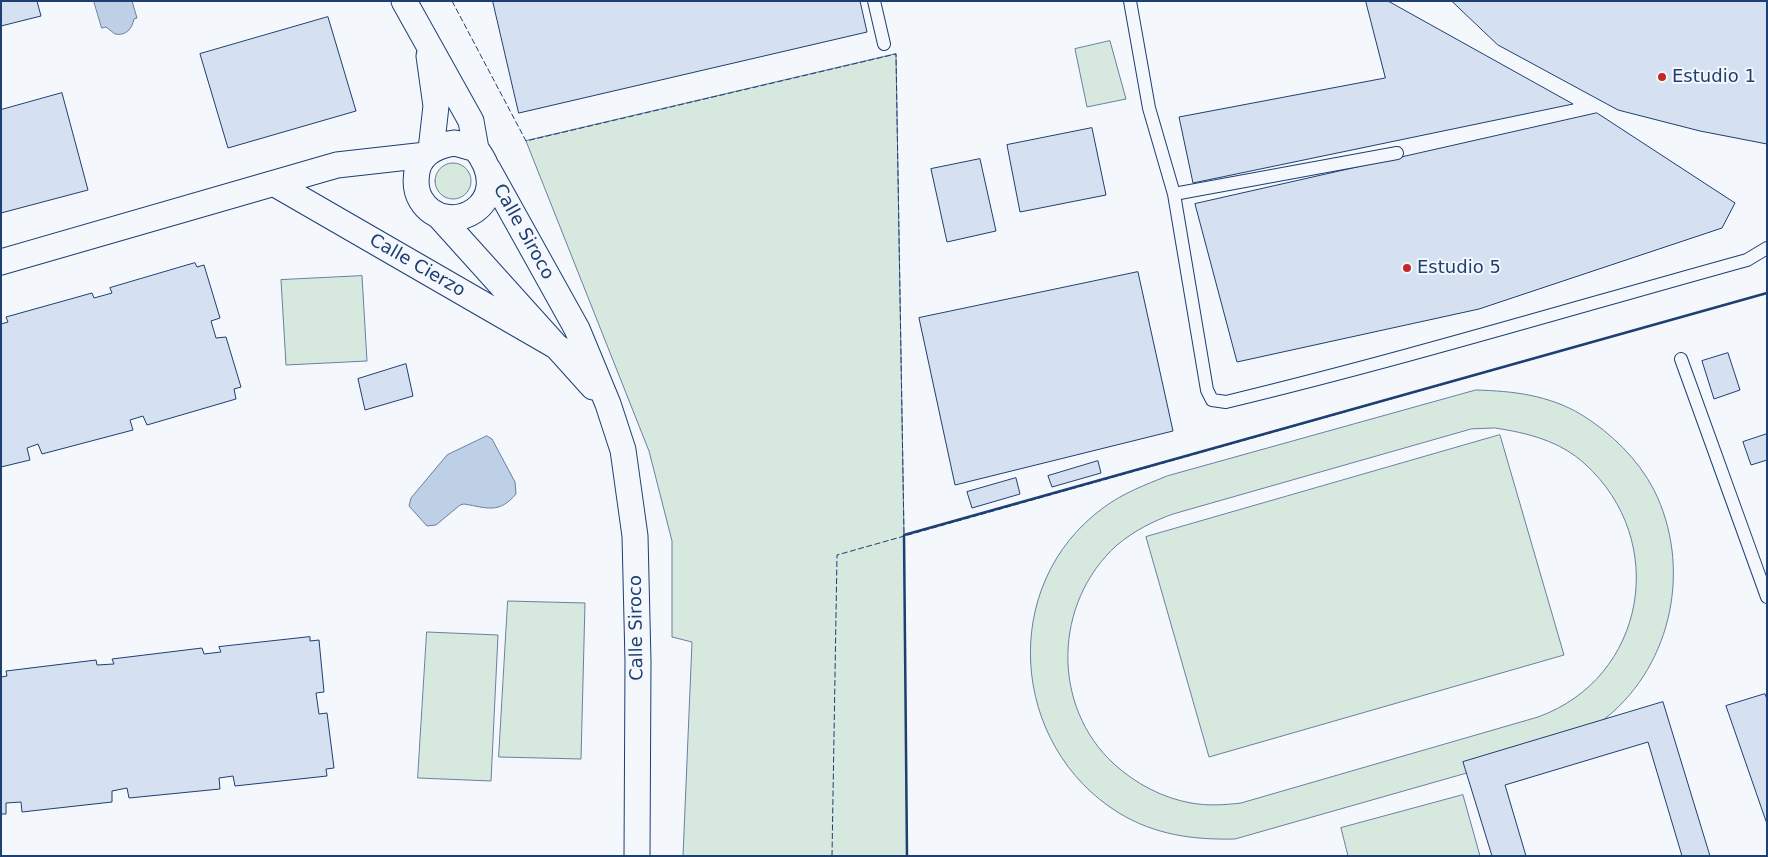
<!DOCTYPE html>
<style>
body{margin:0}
#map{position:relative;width:1768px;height:857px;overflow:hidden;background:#f4f7fb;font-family:"DejaVu Sans",sans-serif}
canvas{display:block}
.frame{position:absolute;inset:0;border:2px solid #1d3f73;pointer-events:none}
</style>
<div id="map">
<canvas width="1768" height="857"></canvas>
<div class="frame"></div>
</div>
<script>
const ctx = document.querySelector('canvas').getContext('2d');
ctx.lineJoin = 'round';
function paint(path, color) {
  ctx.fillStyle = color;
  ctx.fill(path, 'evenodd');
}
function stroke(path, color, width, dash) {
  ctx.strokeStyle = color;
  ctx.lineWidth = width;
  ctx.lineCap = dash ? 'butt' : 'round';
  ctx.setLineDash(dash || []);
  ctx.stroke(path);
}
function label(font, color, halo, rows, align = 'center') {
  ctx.font = font + ' "DejaVu Sans",sans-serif';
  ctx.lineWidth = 4;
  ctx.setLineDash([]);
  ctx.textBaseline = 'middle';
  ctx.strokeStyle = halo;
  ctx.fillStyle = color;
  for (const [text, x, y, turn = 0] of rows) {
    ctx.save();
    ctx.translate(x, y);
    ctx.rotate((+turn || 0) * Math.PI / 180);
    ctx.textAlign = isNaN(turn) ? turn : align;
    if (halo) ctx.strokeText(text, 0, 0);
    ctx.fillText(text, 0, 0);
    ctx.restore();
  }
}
const green = new Path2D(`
 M 1110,41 L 1126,99 L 1087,107 L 1075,49 Z
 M 896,54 L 904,535 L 907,856 L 683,856 L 692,642 L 672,637 L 672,541 L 649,451 L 526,141 Z
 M435 181a18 18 0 1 1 36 0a18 18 0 1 1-36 0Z
 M 362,276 L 367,361 L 286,365 L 281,280 Z
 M 1476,390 C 1513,391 1549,395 1582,415 C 1611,433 1638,459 1654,490 C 1692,566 1673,663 1607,717 C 1589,733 1566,742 1544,751 L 1235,839 C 1194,840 1155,835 1119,813 C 1010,746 998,585 1103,508 C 1123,493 1145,485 1167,476 ZM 1495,428 C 1528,433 1560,441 1585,464 C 1670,541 1646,678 1538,717 L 1241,803 C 1224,805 1208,806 1191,803 C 1163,798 1136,784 1114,764 C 1051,706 1053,603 1117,545 C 1134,531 1153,521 1173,514 L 1471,429 Z
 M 1500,435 L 1564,655 L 1209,757 L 1146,537 Z
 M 508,601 L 585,603 L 581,759 L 499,757 Z
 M 427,632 L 498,635 L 491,781 L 418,778 Z
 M 1463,795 L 1480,856 L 1348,856 L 1341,828 Z`);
paint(green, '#d7e8df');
stroke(green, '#687fa3', 1);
const water = new Path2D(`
 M 94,1 L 132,1 L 137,18 L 134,19 C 132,29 126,36 115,34 L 106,27 L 102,28 Z
 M 487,436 L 492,439 L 515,482 L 516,494 C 499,514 488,508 464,504 L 460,505 L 436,525 L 427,526 L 409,506 L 411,498 L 447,455 Z`);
paint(water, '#bed0e5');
stroke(water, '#687fa3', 1);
const building = new Path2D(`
 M 1,1 L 37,1 L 41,16 L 1,26 Z
 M 493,1 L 860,1 L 867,32 L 519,113 Z
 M 1366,1 L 1388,1 L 1573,104 L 1193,183 L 1179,117 L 1385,78 Z
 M 1452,1 L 1767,1 L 1767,144 L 1700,131 L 1618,110 L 1498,45 Z
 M 328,17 L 356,111 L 228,148 L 200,54 Z
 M 62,93 L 88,190 L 1,213 L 1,110 Z
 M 1597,113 L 1735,203 L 1722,228 L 1479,309 L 1237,362 L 1195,204 Z
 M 1092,128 L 1106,195 L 1020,212 L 1007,145 Z
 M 980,159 L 996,231 L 947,242 L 931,169 Z
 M 195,263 L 197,267 L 204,265 L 220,318 L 211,321 L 216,338 L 226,337 L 241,387 L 234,389 L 236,399 L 147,425 L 143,416 L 130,420 L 133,430 L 42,454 L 38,444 L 27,448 L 30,460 L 1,467 L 1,324 L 8,322 L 6,317 L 92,293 L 94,298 L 112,293 L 110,288 Z
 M 1138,272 L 1173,431 L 955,485 L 919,318 Z
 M 1728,353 L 1740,390 L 1714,399 L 1702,361 Z
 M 406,364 L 413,396 L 365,410 L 358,379 Z
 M 1767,434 L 1767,460 L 1751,465 L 1743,442 Z
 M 1098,461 L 1101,473 L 1052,487 L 1048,476 Z
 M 1016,478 L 1020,494 L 972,508 L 967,492 Z
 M 310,637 L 310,641 L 319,640 L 324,692 L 316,693 L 319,714 L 327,713 L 334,768 L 326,769 L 327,776 L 235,786 L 233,776 L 219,778 L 220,789 L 129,798 L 127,788 L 112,791 L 112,802 L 22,812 L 21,802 L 6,803 L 6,814 L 1,814 L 1,677 L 7,676 L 6,671 L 96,660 L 97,665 L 114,664 L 112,659 L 202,648 L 204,654 L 221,652 L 219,647 Z
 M 1765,694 L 1767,699 L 1767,824 L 1726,706 Z
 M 1663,702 L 1710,856 L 1682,856 L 1648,742 L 1505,785 L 1526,856 L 1492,856 L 1463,762 Z`);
paint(building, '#d5e0f0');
stroke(building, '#1d3f73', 1);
const service = new Path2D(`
 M 874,1 L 884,44
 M 1130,1 L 1149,108 L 1174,194 L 1397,153
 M 1174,194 L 1207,390 L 1212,400 L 1226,402 C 1401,360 1573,308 1747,260 L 1767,248
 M 1681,359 L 1767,597`);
const minor = new Path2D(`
 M 404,1 L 471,121 L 476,149
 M 429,56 L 436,106 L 431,150
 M 455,143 L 476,149 C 519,205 446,241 421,200 C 415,190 415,179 418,167 C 424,151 439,145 455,143 Z
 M 488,169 L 577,329 L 608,404 L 623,450 L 635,536 L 638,662 L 637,856
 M 275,184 L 559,348
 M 438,215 L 593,387
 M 1,262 L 337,165 L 426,155`);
stroke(service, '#1d3f73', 14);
stroke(minor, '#1d3f73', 27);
stroke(service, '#f4f7fb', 12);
stroke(minor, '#f4f7fb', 25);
stroke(new Path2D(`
 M 452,1 L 526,141 L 896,54 L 904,535
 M 832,856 L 837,555 L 1767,293`), '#1d3f73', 1, [6, 2.5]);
stroke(new Path2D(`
 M 907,856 L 904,535 L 1767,293`), '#1d3f73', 2.5);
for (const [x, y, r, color] of [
 [1662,77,5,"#c62828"],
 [1407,268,5,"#c62828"]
]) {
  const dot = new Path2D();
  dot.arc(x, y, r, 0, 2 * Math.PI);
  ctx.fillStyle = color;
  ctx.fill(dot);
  stroke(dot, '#f4f7fb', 2);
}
label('18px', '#1d3f73', '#f4f7fb', [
 ["Estudio 1",1672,77],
 ["Estudio 5",1417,268]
], 'left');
label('18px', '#1d3f73', '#f4f7fb', [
 ["Calle Siroco",523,232,61],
 ["Calle Cierzo",417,266,30],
 ["Calle Siroco",637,628,-91]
]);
</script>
